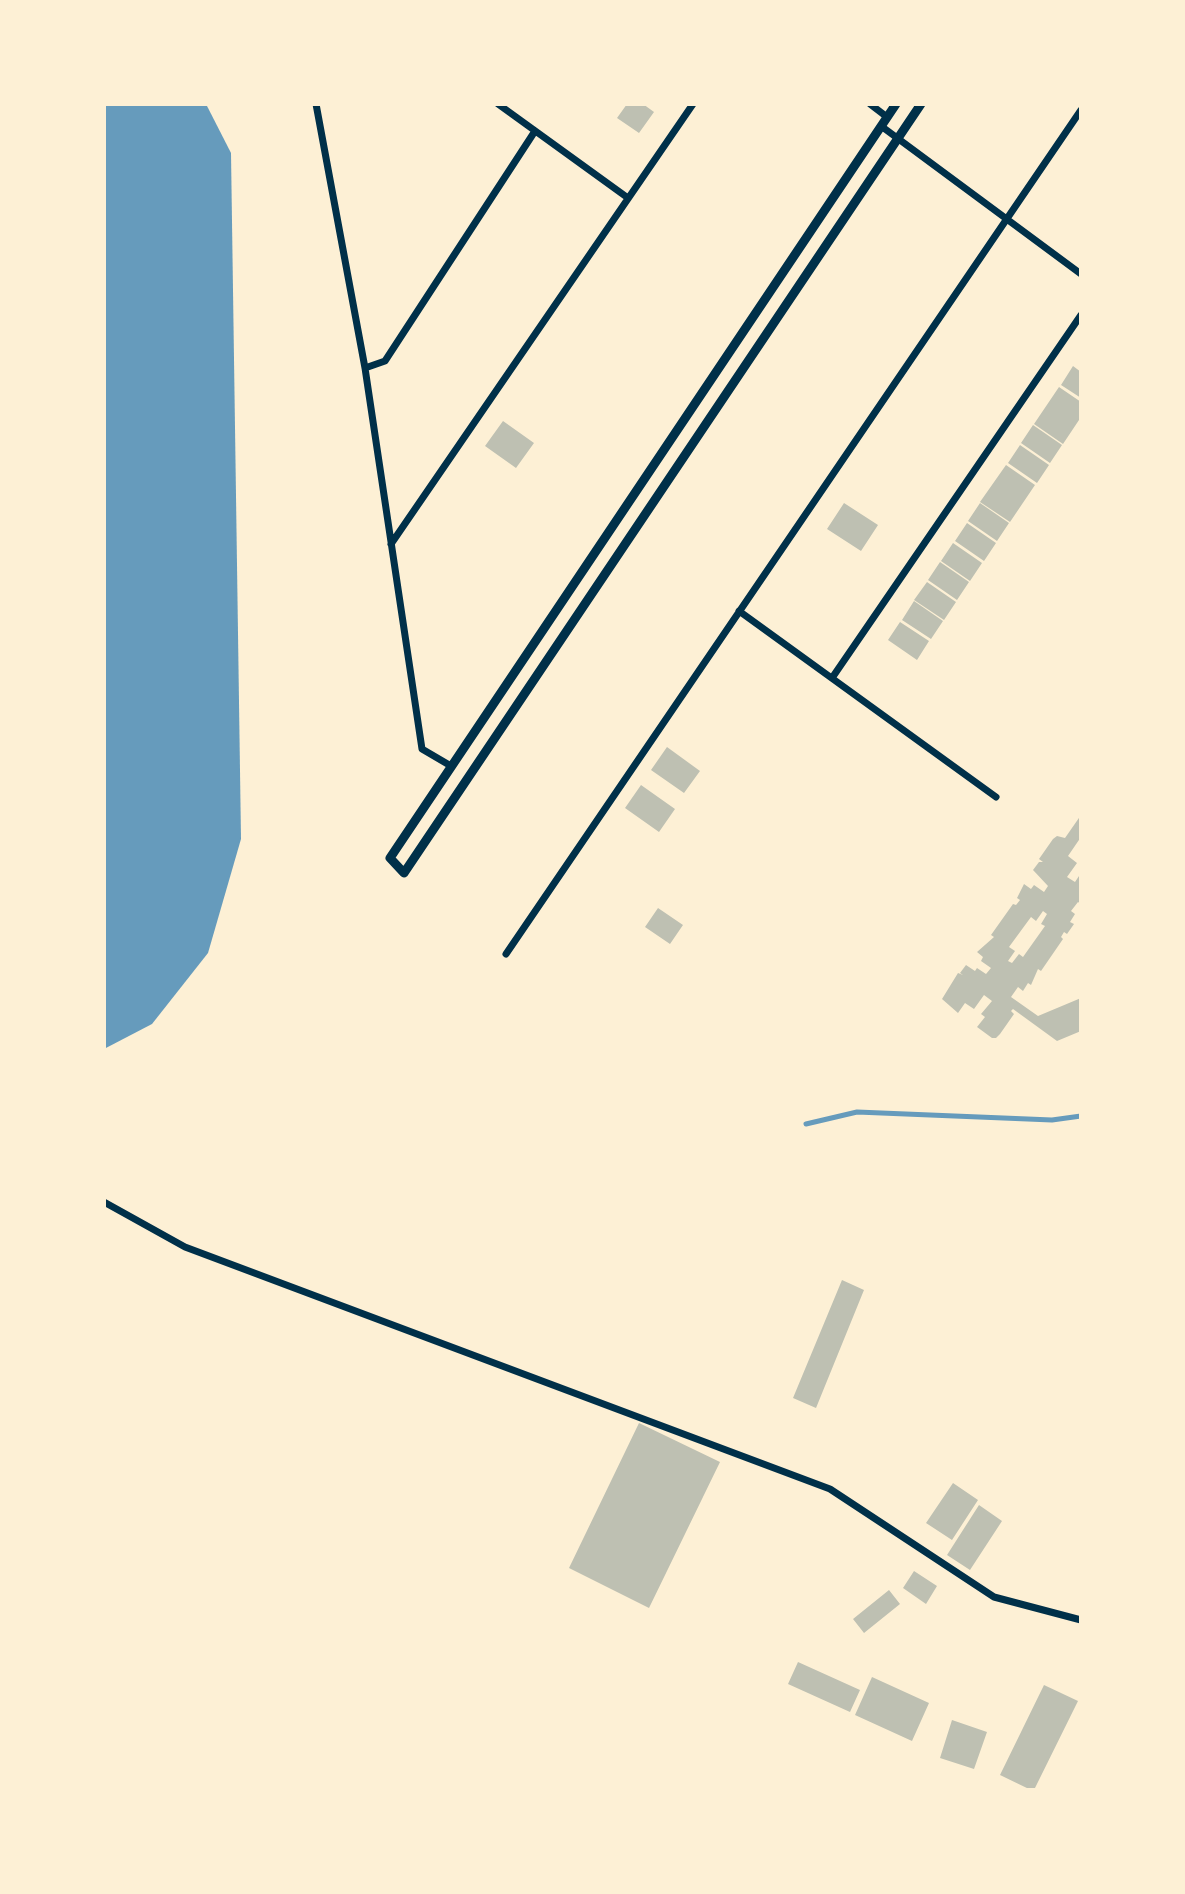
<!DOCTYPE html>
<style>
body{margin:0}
#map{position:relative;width:1185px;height:1894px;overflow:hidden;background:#fdf0d5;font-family:"Noto Sans",sans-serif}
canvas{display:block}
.frame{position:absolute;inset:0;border:106px solid #fdf0d5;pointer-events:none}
</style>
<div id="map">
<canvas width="1185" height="1894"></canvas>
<div class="frame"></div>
</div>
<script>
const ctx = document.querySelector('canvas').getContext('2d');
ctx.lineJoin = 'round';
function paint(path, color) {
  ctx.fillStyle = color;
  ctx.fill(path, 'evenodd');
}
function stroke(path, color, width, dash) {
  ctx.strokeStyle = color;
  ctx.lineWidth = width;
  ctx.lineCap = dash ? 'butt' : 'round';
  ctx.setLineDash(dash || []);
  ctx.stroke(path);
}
paint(new Path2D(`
 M 104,104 L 206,104 L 231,153 L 241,839 L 208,953 L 152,1024 L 104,1049 Z`), '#669bbc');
stroke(new Path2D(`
 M 806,1124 L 857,1112 L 1052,1120 L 1081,1116`), '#669bbc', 5);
paint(new Path2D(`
 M 627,104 L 643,104 L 654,112 L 639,133 L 617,118 Z
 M 1073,366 L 1081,372 L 1081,398 L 1061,385 Z
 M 1059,387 L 1081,402 L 1081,417 L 1063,444 L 1034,424 Z
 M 503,421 L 534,443 L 516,468 L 485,446 Z
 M 1033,425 L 1062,445 L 1050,463 L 1021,443 Z
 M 1020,445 L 1049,465 L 1037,483 L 1008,463 Z
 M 1006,465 L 1035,485 L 1010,522 L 980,502 Z
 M 844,503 L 878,525 L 861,551 L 827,529 Z
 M 980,503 L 1009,523 L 997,541 L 968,521 Z
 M 967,523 L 996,543 L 984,561 L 955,541 Z
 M 953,543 L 982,563 L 970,581 L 941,561 Z
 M 940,562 L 969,582 L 957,600 L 928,580 Z
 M 927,582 L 956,602 L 944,620 L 914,600 Z
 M 914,601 L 943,621 L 931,639 L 902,620 Z
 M 900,622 L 929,641 L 917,660 L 888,640 Z
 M 667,747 L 700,771 L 684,793 L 651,770 Z
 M 641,785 L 675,809 L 659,832 L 625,808 Z
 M 1081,815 L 1081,837 L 1068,856 L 1077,863 L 1067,877 L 1075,882 L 1081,873 L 1081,904 L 1078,902 L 1071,911 L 1075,914 L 1070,922 L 1074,924 L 1067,934 L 1064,932 L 1061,937 L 1063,939 L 1041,971 L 1038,969 L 1031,985 L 1028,983 L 1023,991 L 1018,987 L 1011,997 L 1038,1016 L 1081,998 L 1081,1031 L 1057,1041 L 1013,1009 L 1011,1011 L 1014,1014 L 1000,1034 L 996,1038 L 992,1038 L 977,1027 L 985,1017 L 981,1014 L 992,1001 L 984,995 L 974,1009 L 965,1003 L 958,1013 L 942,999 L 958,973 L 963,975 L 960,973 L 966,965 L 975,971 L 977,968 L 986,974 L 991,968 L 981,961 L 983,957 L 977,952 L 994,937 L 991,935 L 1013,904 L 1016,905 L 1020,900 L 1017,898 L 1024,884 L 1031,889 L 1034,885 L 1044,892 L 1048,886 L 1033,870 L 1039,862 L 1043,862 L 1039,859 L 1053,839 L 1057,836 L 1065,838 ZM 1043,911 L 1047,914 L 1041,924 L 1045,926 L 1023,957 L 1019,954 L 1012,963 L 1008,961 L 1015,951 L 1009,947 L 1031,917 L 1036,921 Z
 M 658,908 L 683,925 L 670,944 L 645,927 Z
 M 842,1280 L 864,1290 L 816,1408 L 793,1398 Z
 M 639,1423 L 720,1462 L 649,1608 L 569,1568 Z
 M 953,1483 L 978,1500 L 952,1540 L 926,1523 Z
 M 979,1505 L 1002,1521 L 970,1570 L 947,1555 Z
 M 914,1571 L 937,1586 L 926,1604 L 903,1588 Z
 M 889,1590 L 900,1604 L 864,1633 L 853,1619 Z
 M 798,1662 L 860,1690 L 850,1712 L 788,1684 Z
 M 872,1677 L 929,1703 L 912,1741 L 855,1715 Z
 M 1044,1685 L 1078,1701 L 1034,1790 L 1031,1790 L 1000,1775 Z
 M 952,1720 L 987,1732 L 974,1769 L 940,1758 Z`), '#bec0b2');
stroke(new Path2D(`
 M 316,104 L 365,368 L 422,749 L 451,766
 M 498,104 L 628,198
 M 870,104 L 887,117
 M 881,126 L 1081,274
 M 365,368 L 385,361 L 535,131
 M 391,544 L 693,104
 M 739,611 L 996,797
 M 832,678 L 1081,315
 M 506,954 L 1081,110
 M 104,1202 L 185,1247 L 830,1489 L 994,1597 L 1081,1620`), '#003049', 7);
stroke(new Path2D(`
 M 896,104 L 390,858 L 404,873 L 921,104`), '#003049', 9);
</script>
